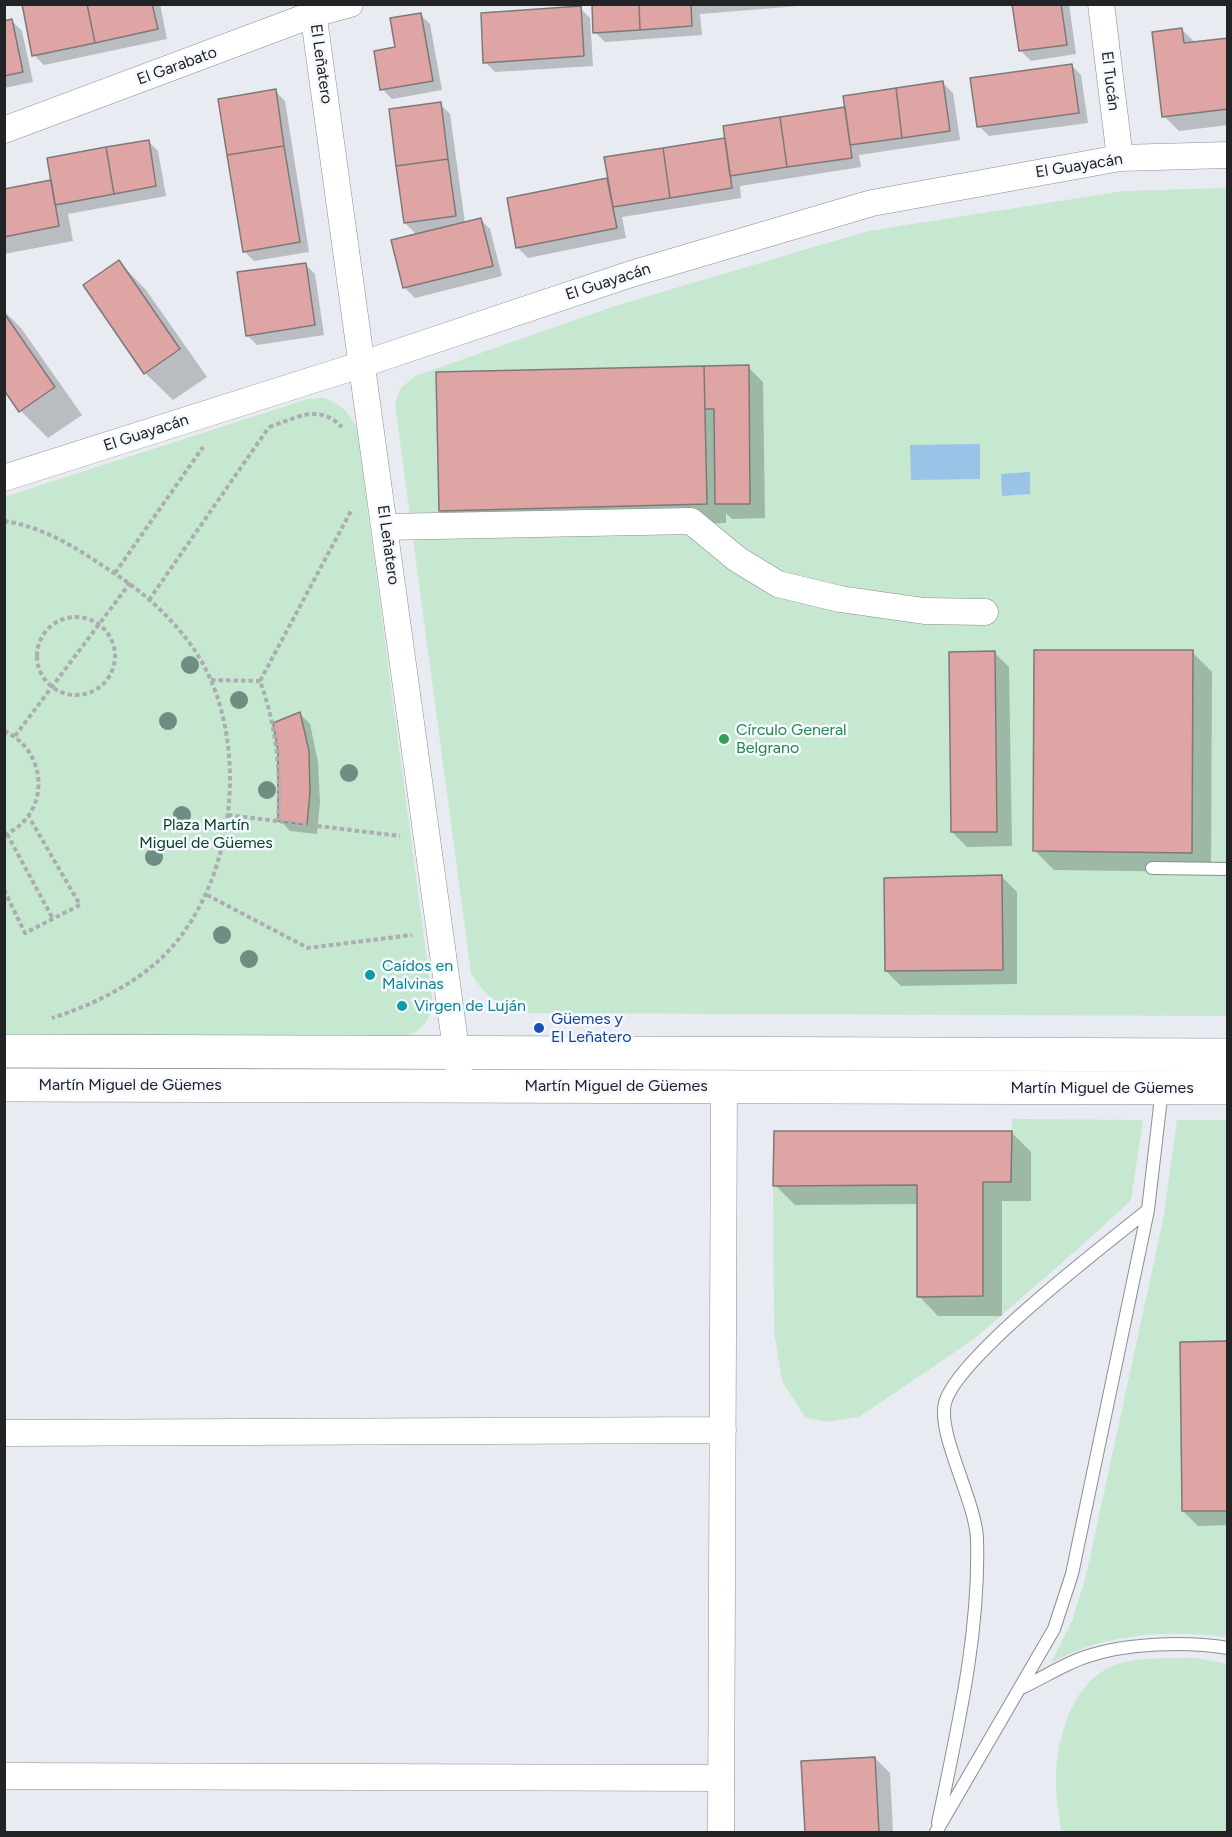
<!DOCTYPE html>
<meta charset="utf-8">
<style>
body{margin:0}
#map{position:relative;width:1232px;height:1837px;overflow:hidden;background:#e8ebf2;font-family:Figtree,sans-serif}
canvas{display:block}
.frame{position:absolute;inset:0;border:6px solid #222325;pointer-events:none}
</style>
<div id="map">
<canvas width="1232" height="1837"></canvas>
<div class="frame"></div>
</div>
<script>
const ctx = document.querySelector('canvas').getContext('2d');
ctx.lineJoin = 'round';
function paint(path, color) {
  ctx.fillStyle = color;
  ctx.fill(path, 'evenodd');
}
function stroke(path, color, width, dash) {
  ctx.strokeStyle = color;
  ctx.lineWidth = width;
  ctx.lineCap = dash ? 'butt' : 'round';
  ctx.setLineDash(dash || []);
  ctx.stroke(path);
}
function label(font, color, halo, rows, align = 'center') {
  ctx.font = font + ' Figtree,sans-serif';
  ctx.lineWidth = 5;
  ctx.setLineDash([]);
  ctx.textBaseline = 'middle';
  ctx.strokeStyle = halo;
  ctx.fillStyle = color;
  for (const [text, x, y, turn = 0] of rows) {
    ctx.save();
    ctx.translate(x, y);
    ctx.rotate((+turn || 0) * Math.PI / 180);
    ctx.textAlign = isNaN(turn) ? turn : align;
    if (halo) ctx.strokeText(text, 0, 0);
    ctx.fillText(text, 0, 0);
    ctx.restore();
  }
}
paint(new Path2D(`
 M 1227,188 L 1227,1016 L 529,1013 C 501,1008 485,997 471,973 L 395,404 L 400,389 L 415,376 L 615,306 L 868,231 L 1124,191 Z
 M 324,398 C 342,405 349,412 357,429 L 432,998 C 431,1020 425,1028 406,1037 L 5,1038 L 4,497 L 308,399 Z
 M 1012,1119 L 1143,1120 L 1131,1200 L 1089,1239 L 974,1339 L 859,1417 L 826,1422 L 805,1417 L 782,1381 L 774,1330 L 773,1186 L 917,1185 L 917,1297 L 983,1296 L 983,1182 L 1011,1182 Z
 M 1177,1120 L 1227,1120 L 1227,1637 C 1168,1630 1104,1633 1051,1663 L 1072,1621 L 1086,1576 L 1164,1215 Z
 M 1195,1658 L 1227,1664 L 1227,1832 L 1061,1832 C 1059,1814 1055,1795 1056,1777 C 1057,1739 1071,1687 1108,1668 C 1134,1655 1167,1659 1195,1658 Z`), '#c6e7d0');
paint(new Path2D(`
 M 980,444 L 980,479 L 911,480 L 910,445 Z
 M 1030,472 L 1030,494 L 1002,496 L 1001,474 Z`), '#9bc2e7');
paint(new Path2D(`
 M 23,4 L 160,4 L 167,39 L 44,65 L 34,55 Z
 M 593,4 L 823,4 L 700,14 L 702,35 L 605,42 L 595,32 Z
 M 1014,4 L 1069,4 L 1076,54 L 1031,61 L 1021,51 Z
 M 580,8 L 590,18 L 593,66 L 495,72 L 485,62 Z
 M 420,14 L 430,24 L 442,90 L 392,99 L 382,89 L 397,48 Z
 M 12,21 L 22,31 L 33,82 L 4,88 L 4,22 Z
 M 1182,30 L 1196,43 L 1228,40 L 1228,125 L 1179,131 L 1164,116 Z
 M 1071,65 L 1081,75 L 1088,123 L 989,136 L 979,126 Z
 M 943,83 L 953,93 L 960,140 L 859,155 L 861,167 L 740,186 L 741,198 L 622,217 L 626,238 L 528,258 L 518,248 L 508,199 L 609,179 L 727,140 Z
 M 275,91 L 285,101 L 309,252 L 254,261 L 244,251 Z
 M 440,104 L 450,114 L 465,223 L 480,219 L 490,229 L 502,276 L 415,298 L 405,288 L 417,235 L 405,223 Z
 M 148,141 L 158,151 L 166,196 L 68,214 L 73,241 L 4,254 L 4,191 L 52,181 Z
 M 119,262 L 146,290 L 207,377 L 173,400 L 145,373 Z
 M 305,264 L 315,274 L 324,335 L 257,345 L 247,335 Z
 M 4,311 L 21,328 L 82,415 L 48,438 L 21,411 L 4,387 Z
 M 748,367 L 763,382 L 765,518 L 732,519 L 726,513 L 726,523 L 460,530 L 441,510 L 438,373 Z
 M 994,652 L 1009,667 L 1012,846 L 967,847 L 952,832 Z
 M 1192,652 L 1212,672 L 1211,872 L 1054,870 L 1034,850 Z
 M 300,714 L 310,724 L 318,762 L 320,802 L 317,834 L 290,831 L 280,820 Z
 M 1002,877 L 1017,892 L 1017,984 L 901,986 L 886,971 Z
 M 1011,1132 L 1031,1152 L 1031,1201 L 1002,1201 L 1002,1316 L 938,1316 L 919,1296 L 919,1204 L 795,1205 L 775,1185 Z
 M 1228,1343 L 1228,1525 L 1198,1526 L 1183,1511 Z
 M 875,1758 L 890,1773 L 893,1832 L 807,1832 L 803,1762 Z`), '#0003');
const building = new Path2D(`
 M 22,4 L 87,4 L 95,43 L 32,56 Z
 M 87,4 L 152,4 L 158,29 L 95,43 Z
 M 592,4 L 639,4 L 640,30 L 593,33 Z
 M 639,4 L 691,4 L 692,26 L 640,30 Z
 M 1012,4 L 1061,4 L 1067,45 L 1019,51 Z
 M 581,6 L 584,56 L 483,63 L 481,13 Z
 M 421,13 L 433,81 L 380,90 L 374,51 L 395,47 L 390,18 Z
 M 12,19 L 23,72 L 4,76 L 4,21 Z
 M 1182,28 L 1184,43 L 1228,38 L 1228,109 L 1162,117 L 1152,32 Z
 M 1072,64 L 1079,113 L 977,127 L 970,78 Z
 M 943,81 L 950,131 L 902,138 L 896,88 Z
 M 896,88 L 902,138 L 850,145 L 843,96 Z
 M 276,89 L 284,146 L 227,155 L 218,99 Z
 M 441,102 L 448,159 L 396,166 L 389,109 Z
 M 845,107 L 852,158 L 787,167 L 780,117 Z
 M 780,117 L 787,167 L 730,176 L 723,126 Z
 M 725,138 L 732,188 L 670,198 L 663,148 Z
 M 149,140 L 156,186 L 114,194 L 106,147 Z
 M 284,146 L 300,242 L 243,252 L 227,155 Z
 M 106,147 L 114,194 L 55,205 L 47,158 Z
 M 663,148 L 670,198 L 613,207 L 604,157 Z
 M 448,159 L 456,216 L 404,223 L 396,166 Z
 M 607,178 L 617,228 L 516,248 L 507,198 Z
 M 51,180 L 59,226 L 4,237 L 4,189 Z
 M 481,218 L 493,266 L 403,288 L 391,240 Z
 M 119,260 L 180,349 L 144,374 L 83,285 Z
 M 306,263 L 315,325 L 246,336 L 237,272 Z
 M 4,313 L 55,387 L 19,412 L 4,390 Z
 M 749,365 L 750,504 L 715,504 L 714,409 L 705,409 L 704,366 Z
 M 704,366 L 707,504 L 439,511 L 436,372 Z
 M 1034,650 L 1193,650 L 1192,853 L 1033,851 Z
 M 995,651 L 997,832 L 951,832 L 949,652 Z
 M 300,712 L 309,751 L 310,792 L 307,825 L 278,821 L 278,751 L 273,723 Z
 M 1002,875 L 1003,970 L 885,971 L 884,878 Z
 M 774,1131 L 1012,1131 L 1011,1182 L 983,1182 L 983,1296 L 917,1297 L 917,1185 L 773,1186 Z
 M 1228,1341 L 1228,1511 L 1182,1511 L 1180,1342 Z
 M 875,1757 L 879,1832 L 805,1832 L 801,1761 Z`);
paint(building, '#dea5a4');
stroke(building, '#7f7878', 1.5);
const lane = new Path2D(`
 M 1152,868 L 1228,869
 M 1023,1687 C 1043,1678 1064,1664 1085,1657 C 1126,1643 1186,1641 1228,1648
 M 938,1823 C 957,1730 980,1634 977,1539 C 976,1502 937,1434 945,1403 C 956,1358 1107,1243 1148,1210
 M 936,1832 L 1054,1629 L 1072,1574 L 1148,1210 L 1162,1089`);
const street = new Path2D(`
 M 312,4 L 459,1071
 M 1101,4 L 1120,158
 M 4,130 L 314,14 L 350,4
 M 4,478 L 363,364 L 631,274 L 872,203 L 1120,158 L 1228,155
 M 385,527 L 691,521 L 737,559 L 778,584 L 840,599 L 924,611 L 985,612
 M 4,1433 L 723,1430
 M 4,1776 L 721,1778
 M 721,1832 L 724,1086`);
const secondary = new Path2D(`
 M 4,1051 L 1228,1055
 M 4,1085 L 1228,1088`);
stroke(lane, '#8a8d92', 14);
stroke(street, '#8a8d92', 27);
stroke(secondary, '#8a8d92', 34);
stroke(new Path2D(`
 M 269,427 C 297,418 318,403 342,427
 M 4,521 C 40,526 74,546 103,566 C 137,587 167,612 191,645 C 255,733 238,891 156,963 C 127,988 90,1006 52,1018
 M 115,573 L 203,447
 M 149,600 L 269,427
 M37 656a39 39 0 1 1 78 0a39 39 0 1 1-78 0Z
 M 211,680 L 260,681
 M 4,731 C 49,751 51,815 4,835
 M 15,736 L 130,583
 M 228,815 L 400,836
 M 278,821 C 281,772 277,728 260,681 L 352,509
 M 7,834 L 53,919
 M 4,890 L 25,933 L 80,905 L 29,817
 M 207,895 L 308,948 L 412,935`), '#aaadb2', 4, [4.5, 3]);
stroke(lane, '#fff', 12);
stroke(street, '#fff', 26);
stroke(secondary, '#fff', 33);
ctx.fillStyle = '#6d8e81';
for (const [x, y] of [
 [190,665],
 [239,700],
 [168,721],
 [349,773],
 [267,790],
 [182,815],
 [154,857],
 [222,935],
 [249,959]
]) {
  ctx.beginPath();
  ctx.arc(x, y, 9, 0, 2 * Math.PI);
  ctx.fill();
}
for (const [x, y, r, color] of [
 [724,739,6,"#2e9e5b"],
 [370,975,6,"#0f9aa8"],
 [402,1006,6,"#0f9aa8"],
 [539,1028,6,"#1a4fb4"]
]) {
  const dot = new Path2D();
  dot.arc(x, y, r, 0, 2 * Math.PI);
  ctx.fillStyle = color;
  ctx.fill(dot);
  stroke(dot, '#f5f9ff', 2);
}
label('16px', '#222325', '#f5f9ff', [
 ["El Leñatero",321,64,82],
 ["El Garabato",177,66,-20],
 ["El Tucán",1110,81,83],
 ["El Guayacán",1079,166,-9],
 ["El Guayacán",608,282,-18],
 ["El Guayacán",146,433,-18],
 ["El Leñatero",388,545,82],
 ["Martín Miguel de Güemes",130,1085],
 ["Martín Miguel de Güemes",616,1086],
 ["Martín Miguel de Güemes",1102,1088]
]);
label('16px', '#27864d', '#f5f9ff', [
 ["Círculo General",736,730],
 ["Belgrano",736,748]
], 'left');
label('16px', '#094224', '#f5f9ff', [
 ["Plaza Martín",206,825],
 ["Miguel de Güemes",206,843]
]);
label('16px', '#0d838f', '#f5f9ff', [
 ["Caídos en",382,966],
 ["Malvinas",382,984],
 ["Virgen de Luján",414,1006]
], 'left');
label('16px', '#164399', '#f5f9ff', [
 ["Güemes y",551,1019],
 ["El Leñatero",551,1037]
], 'left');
</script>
